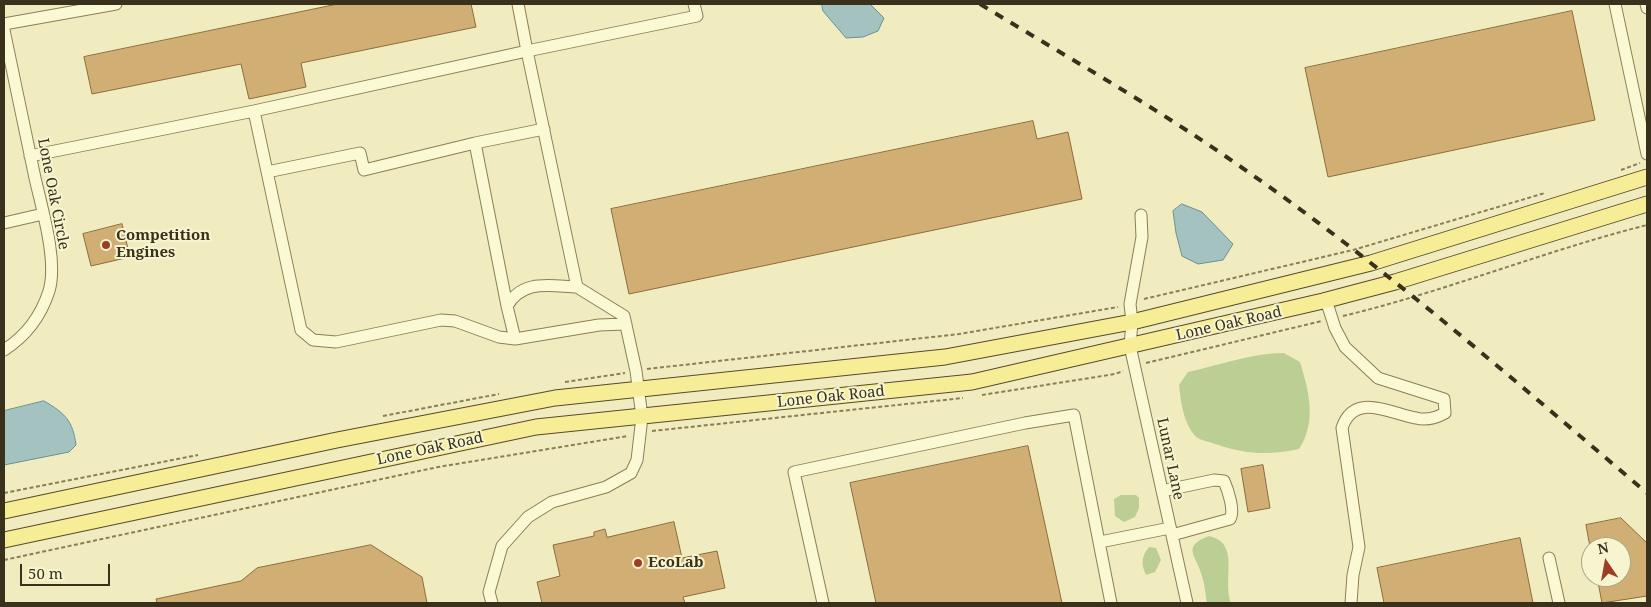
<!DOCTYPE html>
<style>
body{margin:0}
#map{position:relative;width:1651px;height:607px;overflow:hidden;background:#f0ecc0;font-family:"Noto Serif",serif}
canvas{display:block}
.frame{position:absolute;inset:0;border:5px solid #39311c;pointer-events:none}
.north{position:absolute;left:1581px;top:537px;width:50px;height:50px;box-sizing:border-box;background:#f7f5d0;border:1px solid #aba788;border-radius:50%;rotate:348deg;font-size:14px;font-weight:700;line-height:20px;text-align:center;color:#39311c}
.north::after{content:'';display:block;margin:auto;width:18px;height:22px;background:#9d3d23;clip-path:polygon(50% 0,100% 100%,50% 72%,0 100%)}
.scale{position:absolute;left:20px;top:564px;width:90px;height:22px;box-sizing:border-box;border:2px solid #39311c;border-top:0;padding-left:6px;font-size:15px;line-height:18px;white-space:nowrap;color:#39311c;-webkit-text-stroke:4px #f7f5d0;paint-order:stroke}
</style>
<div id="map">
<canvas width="1651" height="607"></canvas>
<div class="frame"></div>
<div class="north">N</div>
<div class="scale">50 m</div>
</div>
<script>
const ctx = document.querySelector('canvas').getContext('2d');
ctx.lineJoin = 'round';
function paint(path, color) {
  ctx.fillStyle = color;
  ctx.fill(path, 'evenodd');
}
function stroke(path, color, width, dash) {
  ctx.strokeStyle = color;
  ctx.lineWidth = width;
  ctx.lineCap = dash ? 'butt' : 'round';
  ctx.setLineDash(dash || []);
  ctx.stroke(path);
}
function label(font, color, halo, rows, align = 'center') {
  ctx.font = font + ' "Noto Serif",serif';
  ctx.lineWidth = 4;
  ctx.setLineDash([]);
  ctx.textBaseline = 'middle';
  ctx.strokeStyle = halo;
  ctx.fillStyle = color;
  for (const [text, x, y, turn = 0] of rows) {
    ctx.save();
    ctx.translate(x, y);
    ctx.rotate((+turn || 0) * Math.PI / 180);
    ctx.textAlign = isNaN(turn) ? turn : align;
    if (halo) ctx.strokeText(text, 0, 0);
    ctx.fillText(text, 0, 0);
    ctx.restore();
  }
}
paint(new Path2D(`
 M 1284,353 L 1300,362 C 1309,391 1317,422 1299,449 C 1267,456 1244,454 1212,443 C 1207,441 1199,440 1195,436 C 1183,422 1181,402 1179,385 L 1188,372 C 1220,365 1251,353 1284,353 Z
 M 1121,495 L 1136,495 L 1139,498 L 1139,508 L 1135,517 L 1124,522 L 1115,516 L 1114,499 Z
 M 1209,536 C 1241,543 1222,579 1231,603 L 1207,603 C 1205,594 1205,585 1202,576 C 1197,556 1180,547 1209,536 Z
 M 1149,547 L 1156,548 L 1161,560 L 1155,572 L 1146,575 C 1141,564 1141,557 1149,547 Z`), '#bbcf94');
const water = new Path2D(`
 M 822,4 L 870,4 L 884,18 L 878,31 L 863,37 L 846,38 L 823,11 Z
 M 1182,204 L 1202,212 L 1233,244 L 1223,260 L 1198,264 L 1182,256 L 1176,233 L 1173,211 Z
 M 44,401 C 65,413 73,421 76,445 L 69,452 L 4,465 L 4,411 Z`);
paint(water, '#a3c2c0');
stroke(water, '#6a9190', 1);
const building = new Path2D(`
 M 338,4 L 471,4 L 476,27 L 301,63 L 306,87 L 249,99 L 241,64 L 92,94 L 84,57 Z
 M 1572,11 L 1595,120 L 1328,177 L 1305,68 Z
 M 1033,121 L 1037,139 L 1068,132 L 1082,199 L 629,294 L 611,209 Z
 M 122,224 L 130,257 L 91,266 L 83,234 Z
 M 1028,446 L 1062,603 L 876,603 L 850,483 Z
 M 1263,465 L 1270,508 L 1248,512 L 1241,469 Z
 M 1621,518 L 1647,543 L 1647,596 L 1602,603 L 1597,577 L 1621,577 L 1621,547 L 1590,547 L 1586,525 Z
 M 674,522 L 682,558 L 717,551 L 725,588 L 683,597 L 685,603 L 542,603 L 537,582 L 560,576 L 553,545 L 594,536 L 594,532 L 605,529 L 607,537 Z
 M 1520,538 L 1533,603 L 1384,603 L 1377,568 Z
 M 371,545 L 422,577 L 427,603 L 157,603 L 156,599 L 241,581 L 257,568 Z`);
paint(building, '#d1af74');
stroke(building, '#8b6c3b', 1);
const minor = new Path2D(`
 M 518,4 L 527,51 L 697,16 L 694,4
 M 1615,4 L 1647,154
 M 1646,4 L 1647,8
 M 4,24 L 116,4
 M 4,30 C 14,79 25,129 35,178 C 42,209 58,261 49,291 C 41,316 26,336 4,350
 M 254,111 L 301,330 L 313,340 L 336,342 L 441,320 L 455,321 L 499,337 L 515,339 L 599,325 L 626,324
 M 30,156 L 254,111 L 527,51 L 577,287 L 624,316 L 636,371 L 642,417 L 637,460 L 631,473 L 606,487 L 552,502 L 528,517 L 502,546 L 489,592 L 492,603
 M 267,172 L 360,153 L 364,170 L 475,143
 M 1141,215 L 1142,237 L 1130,304 L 1132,322 L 1130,346 L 1187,603
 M 4,223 L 43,214
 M 1326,300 L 1335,328 L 1345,347 L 1378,378 L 1444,399 L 1445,413 C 1436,418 1427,421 1416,418 C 1391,414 1354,391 1342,428 L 1359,547 L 1353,575 L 1351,603
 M 507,306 L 475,143 L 544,129
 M 515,339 L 507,306 C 523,279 549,286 577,287
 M 1162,491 L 1214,480 L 1224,481 C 1228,490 1235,511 1230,519 L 1172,535
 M 1100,542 L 1170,528
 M 1549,558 L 1559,603
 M 823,603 L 794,472 L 1025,423 L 1074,415 L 1111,603`);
const major = new Path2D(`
 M 4,511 L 337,440 L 555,398 L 945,357 L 1132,322 L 1371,263 L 1647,177
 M 4,540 L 536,427 L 972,382 L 1323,301 L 1395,282 L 1647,204`);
stroke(minor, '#8b7e57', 13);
stroke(major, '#584a2c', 17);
stroke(new Path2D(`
 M 1621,170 L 1640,163
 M 1144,299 L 1353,250 L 1545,193
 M 1343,316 C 1447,291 1544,251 1647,225
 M 1146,363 L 1322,321
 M 647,369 L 959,334 L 1118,307
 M 565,382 L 625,373
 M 982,395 L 1115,374 L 1123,371
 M 383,416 L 499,394
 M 652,431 L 963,398
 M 4,493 L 198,455
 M 4,560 L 438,467 L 628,436`), '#8b7e57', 2, [4, 2.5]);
stroke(minor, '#fbf8d4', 11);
stroke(major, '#f6ed96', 15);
stroke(new Path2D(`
 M 980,4 C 1067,57 1157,108 1241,167 C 1384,266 1515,381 1647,493`), '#39311c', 4, [9, 9]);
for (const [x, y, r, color] of [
 [106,245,5,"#9d3d23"],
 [638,563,5,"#9d3d23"]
]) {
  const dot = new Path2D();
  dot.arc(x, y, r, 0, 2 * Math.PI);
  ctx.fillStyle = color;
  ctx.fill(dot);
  stroke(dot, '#f7f5d0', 2);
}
label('15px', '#39311c', '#f7f5d0', [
 ["Lone Oak Circle",53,194,79],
 ["Lone Oak Road",1229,324,-13],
 ["Lone Oak Road",831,397,-6],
 ["Lone Oak Road",430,449,-12],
 ["Lunar Lane",1170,459,78]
]);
label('bold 15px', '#39311c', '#f7f5d0', [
 ["Competition",116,236],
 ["Engines",116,253],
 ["EcoLab",648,563]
], 'left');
</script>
